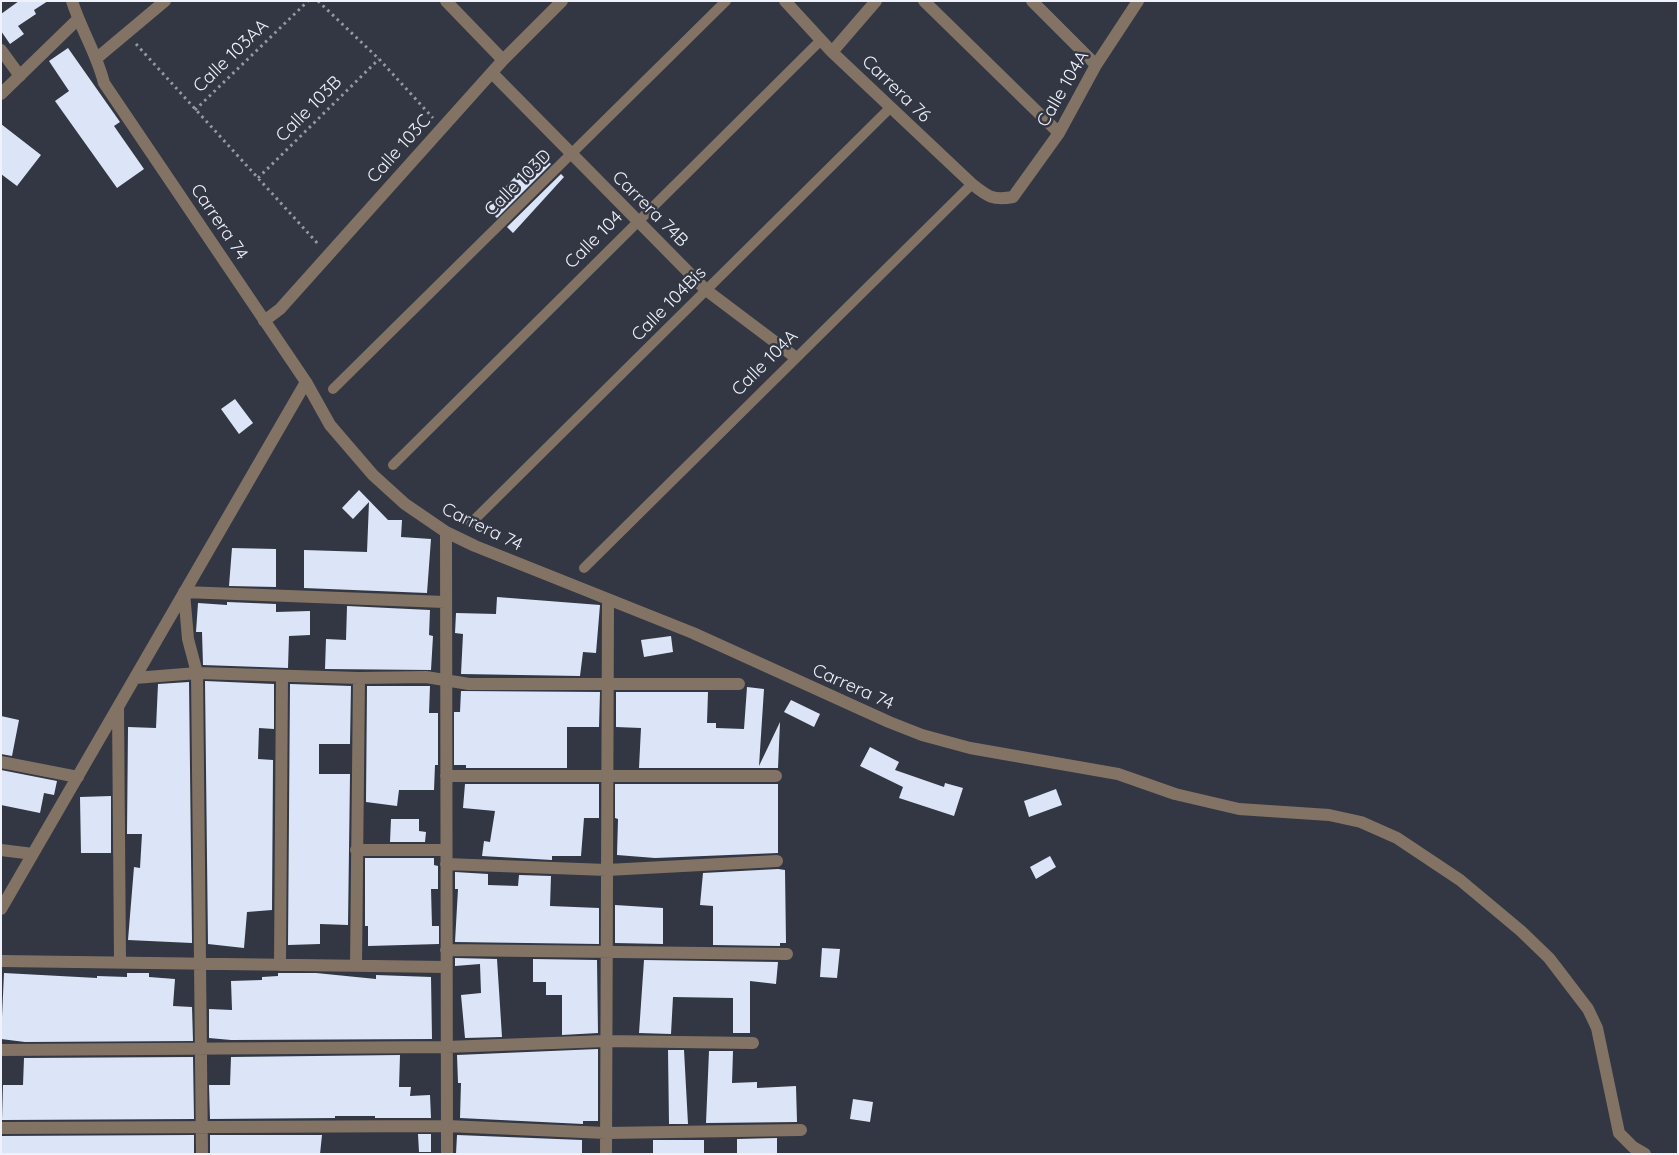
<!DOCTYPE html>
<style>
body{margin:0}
#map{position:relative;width:1679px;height:1155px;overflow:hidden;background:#323743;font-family:Quicksand,sans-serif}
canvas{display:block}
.frame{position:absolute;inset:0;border:2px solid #eff2fa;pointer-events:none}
</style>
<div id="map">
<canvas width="1679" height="1155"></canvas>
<div class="frame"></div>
</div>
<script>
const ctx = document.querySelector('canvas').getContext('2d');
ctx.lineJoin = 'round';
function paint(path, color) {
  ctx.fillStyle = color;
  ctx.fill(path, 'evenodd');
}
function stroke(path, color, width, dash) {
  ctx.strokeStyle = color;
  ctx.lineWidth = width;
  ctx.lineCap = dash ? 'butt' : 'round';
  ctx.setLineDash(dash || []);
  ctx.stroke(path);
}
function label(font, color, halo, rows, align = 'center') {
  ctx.font = font + ' Quicksand,sans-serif';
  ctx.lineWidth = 5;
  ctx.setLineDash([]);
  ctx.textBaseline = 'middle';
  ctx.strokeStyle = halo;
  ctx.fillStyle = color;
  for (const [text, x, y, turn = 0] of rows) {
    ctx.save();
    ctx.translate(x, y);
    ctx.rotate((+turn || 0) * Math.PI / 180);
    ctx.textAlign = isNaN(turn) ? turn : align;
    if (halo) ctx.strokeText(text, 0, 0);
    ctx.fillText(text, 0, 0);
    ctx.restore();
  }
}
paint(new Path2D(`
 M 19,1 L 48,1 L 34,10 L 36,14 L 18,26 L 24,34 L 10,44 L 1,31 L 1,14 Z
 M 68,48 L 120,122 L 114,126 L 144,169 L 117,188 L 55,101 L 69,91 L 49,61 Z
 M 1,124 L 41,155 L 17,186 L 1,174 Z
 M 538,152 L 551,164 L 497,218 L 486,208 Z
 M 561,174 L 564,177 L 513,233 L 507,227 Z
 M 235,399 L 253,423 L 239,434 L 221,409 Z
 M 359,490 L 388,520 L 402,520 L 401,537 L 431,539 L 427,593 L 304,588 L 304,550 L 367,552 L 369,502 L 353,519 L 342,508 Z
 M 232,548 L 276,549 L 276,587 L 229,586 Z
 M 497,597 L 600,605 L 596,653 L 583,652 L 580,676 L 461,674 L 463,634 L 455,633 L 456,613 L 496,614 Z
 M 227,602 L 276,604 L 276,612 L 310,611 L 310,635 L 289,636 L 288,668 L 203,665 L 202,632 L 196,632 L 198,603 L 227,605 Z
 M 347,606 L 430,610 L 429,635 L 433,636 L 431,670 L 325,669 L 326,639 L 346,640 Z
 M 671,636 L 673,652 L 644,657 L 641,640 Z
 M 205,681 L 274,684 L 274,729 L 259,728 L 258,759 L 273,760 L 272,910 L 247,912 L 244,948 L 208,944 Z
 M 189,682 L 192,943 L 128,940 L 134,867 L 140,868 L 142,834 L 127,834 L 128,727 L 156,728 L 158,684 Z
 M 290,684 L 351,686 L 350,744 L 319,744 L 319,774 L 350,774 L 348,925 L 320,924 L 320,944 L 288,945 Z
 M 367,686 L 430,686 L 429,713 L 438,713 L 438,765 L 435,765 L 434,790 L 399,790 L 397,806 L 366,802 Z
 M 747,687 L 764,689 L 759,766 L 780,722 L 778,768 L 639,768 L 641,728 L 616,727 L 616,692 L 708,692 L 707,723 L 716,723 L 716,728 L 744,729 Z
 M 461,691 L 600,692 L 599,727 L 567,727 L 567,768 L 466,768 L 466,765 L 454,765 L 454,712 L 460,712 Z
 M 791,700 L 820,714 L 814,727 L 784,712 Z
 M 1,716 L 19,720 L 12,756 L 1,754 Z
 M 870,747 L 899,762 L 895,770 L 944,787 L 945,783 L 963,788 L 954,816 L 899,798 L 903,787 L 860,766 Z
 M 1,770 L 57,781 L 54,795 L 44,793 L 40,813 L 1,805 Z
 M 465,784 L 599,784 L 599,818 L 584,818 L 581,856 L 552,856 L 552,860 L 482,856 L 484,841 L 490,842 L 495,811 L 463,808 Z
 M 615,784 L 778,784 L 778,853 L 655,858 L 617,855 L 618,819 L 615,818 Z
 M 1056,789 L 1062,805 L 1029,817 L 1024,801 Z
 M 111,796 L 111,853 L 81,853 L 80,797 Z
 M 391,819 L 419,819 L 419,831 L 426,832 L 425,842 L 390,842 Z
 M 1050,856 L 1056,867 L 1036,879 L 1030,867 Z
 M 365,858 L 434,858 L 434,865 L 438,866 L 438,889 L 431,889 L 432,926 L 439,926 L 439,944 L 368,946 L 368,926 L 365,926 Z
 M 778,869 L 785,870 L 786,943 L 780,943 L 780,946 L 713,945 L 713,906 L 700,905 L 703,873 Z
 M 455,872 L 488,874 L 488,885 L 518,886 L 519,875 L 551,876 L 550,906 L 599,908 L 599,944 L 455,942 L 458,889 L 455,889 Z
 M 615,905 L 663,908 L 663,944 L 615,943 Z
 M 822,948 L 840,949 L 837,978 L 820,977 Z
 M 455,958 L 497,959 L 502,1037 L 465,1038 L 461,995 L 481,993 L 480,964 L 455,966 Z
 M 533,959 L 597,960 L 598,1033 L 562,1035 L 562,995 L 546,995 L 546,982 L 533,982 Z
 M 644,960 L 778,962 L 776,984 L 750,981 L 750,1033 L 733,1033 L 733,998 L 673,997 L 671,1034 L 639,1033 Z
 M 4,973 L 97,978 L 97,976 L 127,977 L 127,973 L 149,973 L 149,977 L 175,979 L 173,1006 L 192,1007 L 193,1041 L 25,1042 L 1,1039 Z
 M 278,973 L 316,973 L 376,979 L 376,975 L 431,977 L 432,1039 L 231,1040 L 209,1038 L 209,1009 L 232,1010 L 231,981 L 262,980 L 262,977 L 278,976 Z
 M 598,1049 L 598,1121 L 583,1121 L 583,1124 L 460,1118 L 461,1083 L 458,1083 L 457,1055 Z
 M 668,1050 L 684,1050 L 688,1124 L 669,1124 Z
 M 709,1051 L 733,1051 L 732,1083 L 757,1082 L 757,1088 L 796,1086 L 797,1122 L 706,1123 Z
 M 400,1055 L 399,1087 L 411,1087 L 410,1096 L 430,1095 L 431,1118 L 375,1118 L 375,1116 L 335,1116 L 335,1118 L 210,1119 L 209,1085 L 230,1085 L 231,1057 Z
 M 193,1057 L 194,1119 L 2,1120 L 3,1085 L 23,1085 L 24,1058 Z
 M 853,1099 L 873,1102 L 870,1122 L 850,1119 Z
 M 418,1134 L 431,1134 L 431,1152 L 419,1152 Z
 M 194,1135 L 194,1154 L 1,1154 L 1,1136 Z
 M 210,1135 L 322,1135 L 320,1154 L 210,1154 Z
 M 457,1135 L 582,1140 L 582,1154 L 456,1154 Z
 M 777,1138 L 777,1154 L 737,1154 L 737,1139 Z
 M 653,1140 L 704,1140 L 704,1154 L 653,1154 Z`), '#dce5f7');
stroke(new Path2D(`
 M 318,1 L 379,59 L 433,118
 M 136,44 L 319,245
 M 195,110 L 308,1
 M 258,178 L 379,59`), '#9498a2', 3, [2.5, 4]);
stroke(new Path2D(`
 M 333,389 L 726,1
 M 393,465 L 821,40
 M 471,523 L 890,108
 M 584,568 L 972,184`), '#837364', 10);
stroke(new Path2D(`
 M 72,1 C 81,30 97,54 104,83 L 306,382 L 330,425 L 373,475 L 405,504 L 446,532 L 475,546 L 693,633 L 889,722 L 922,735 L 970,748 L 1118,774 L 1175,794 L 1239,809 L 1329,815 L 1361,822 L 1397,838 L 1460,880 L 1521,931 L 1549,958 L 1588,1009 L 1597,1028 L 1619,1133 L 1633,1147 L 1645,1154
 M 446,1 L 503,60
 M 785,1 L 832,52 L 972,184 C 987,196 993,201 1013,197 L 1059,133 L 1096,65 L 1138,1
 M 924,1 L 1059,133
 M 1032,1 L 1096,65
 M 1,50 L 20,76
 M 832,52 L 876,1
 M 97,58 L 165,1
 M 492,73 L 706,290 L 795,357
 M 1,94 L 78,19
 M 264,321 L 280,309 L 503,60 L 562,1
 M 446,532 L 447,1154
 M 135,678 L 197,673 L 359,678 L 426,677 L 469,684 L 739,684
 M 118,707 L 120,962
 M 1,762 L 78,777
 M 446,776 L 776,776
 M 1,850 L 33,854
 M 356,850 L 446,850
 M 446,864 L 607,870 L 777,861
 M 1,909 L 306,382
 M 446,950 L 787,954
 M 1,961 L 446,967
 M 280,965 L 282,676
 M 356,966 L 359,678
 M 1,1050 L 446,1047 L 606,1041 L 753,1043
 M 1,1128 L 447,1126 L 606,1133 L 801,1130
 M 202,1154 L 197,673 L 188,639 L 184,592 L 445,602
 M 606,1154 L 608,600`), '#837364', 12);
label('18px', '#eff2fa', '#323743', [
 ["Calle 103AA",231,56,-44],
 ["Carrera 76",896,89,44],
 ["Calle 104A",1063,89,-60],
 ["Calle 103B",309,109,-45],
 ["Calle 103C",399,149,-48],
 ["Calle 103D",518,183,-45],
 ["Carrera 74B",650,209,45],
 ["Carrera 74",219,222,56],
 ["Calle 104",594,240,-45],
 ["Calle 104Bis",669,304,-45],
 ["Calle 104A",765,363,-45],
 ["Carrera 74",482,527,26],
 ["Carrera 74",853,687,24]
]);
</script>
